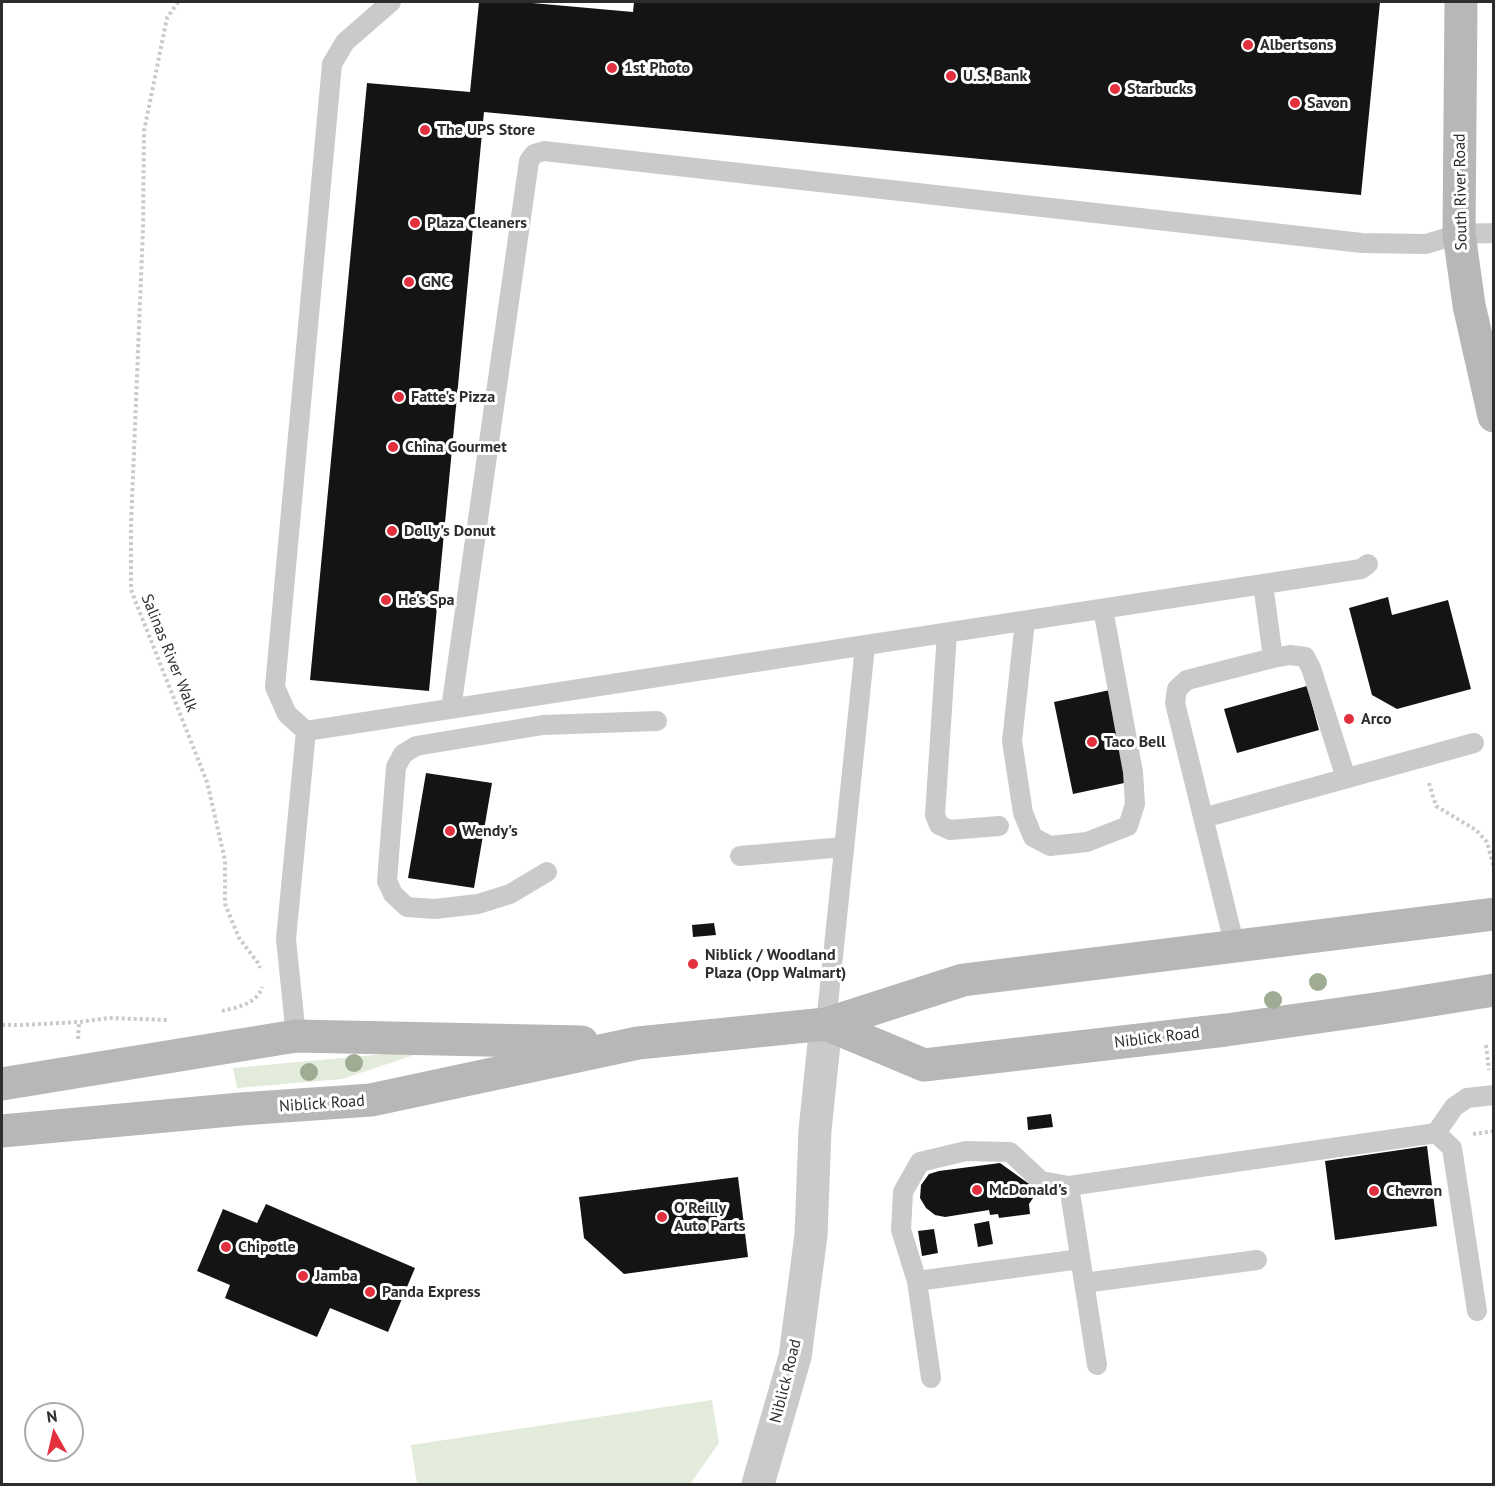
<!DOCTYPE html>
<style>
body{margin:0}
#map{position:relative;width:1495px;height:1486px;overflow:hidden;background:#fff;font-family:"PT Sans",sans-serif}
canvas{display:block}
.frame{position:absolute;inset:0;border:3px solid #2d2d2d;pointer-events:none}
.north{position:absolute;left:24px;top:1402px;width:60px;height:60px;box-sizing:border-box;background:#fff;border:2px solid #ababab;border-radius:50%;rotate:352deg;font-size:16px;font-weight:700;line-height:24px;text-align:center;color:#2d2d2d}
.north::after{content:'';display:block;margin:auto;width:21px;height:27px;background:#e3303f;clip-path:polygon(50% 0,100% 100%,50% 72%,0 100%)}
</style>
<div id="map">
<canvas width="1495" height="1486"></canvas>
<div class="frame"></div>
<div class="north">N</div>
</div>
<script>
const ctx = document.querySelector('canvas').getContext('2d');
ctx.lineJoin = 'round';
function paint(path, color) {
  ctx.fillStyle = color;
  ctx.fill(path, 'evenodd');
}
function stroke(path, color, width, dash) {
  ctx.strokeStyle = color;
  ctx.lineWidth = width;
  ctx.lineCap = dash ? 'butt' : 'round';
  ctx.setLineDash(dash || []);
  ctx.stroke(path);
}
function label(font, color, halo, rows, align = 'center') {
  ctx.font = font + ' "PT Sans",sans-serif';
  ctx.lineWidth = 6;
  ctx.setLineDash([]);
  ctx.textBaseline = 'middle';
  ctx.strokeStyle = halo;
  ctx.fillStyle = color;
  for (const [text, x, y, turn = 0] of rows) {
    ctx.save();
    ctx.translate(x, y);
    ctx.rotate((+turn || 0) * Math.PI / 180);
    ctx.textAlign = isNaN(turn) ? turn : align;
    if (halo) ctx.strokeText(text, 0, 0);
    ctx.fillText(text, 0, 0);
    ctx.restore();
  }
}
paint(new Path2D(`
 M 429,1050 L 342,1079 L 237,1088 L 233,1068 Z
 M 712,1400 L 719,1443 L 690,1484 L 417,1484 L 411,1445 Z`), '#e3ebdb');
paint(new Path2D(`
 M 479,2 L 521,2 L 633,12 L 634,2 L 1380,2 L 1361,195 L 484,112 L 429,691 L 310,680 L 367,83 L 470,92 Z
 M 1388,597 L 1392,615 L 1448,600 L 1471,689 L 1397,709 L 1372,695 L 1349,608 Z
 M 1307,686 L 1319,730 L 1237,753 L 1224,709 Z
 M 1110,690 L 1129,782 L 1073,794 L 1054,702 Z
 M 426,773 L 492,783 L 474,888 L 408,878 Z
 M 714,923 L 716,935 L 693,937 L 692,925 Z
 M 1051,1114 L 1053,1127 L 1028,1130 L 1027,1117 Z
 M 1427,1146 L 1437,1226 L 1335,1240 L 1325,1161 Z
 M 1000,1163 L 1032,1186 L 1035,1195 L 1029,1204 L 1030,1214 L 999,1218 L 998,1214 L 990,1215 L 989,1210 L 945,1217 L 935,1215 L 926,1208 L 920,1198 L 921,1185 L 929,1174 L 939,1171 Z
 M 738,1177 L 748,1257 L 624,1274 L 584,1238 L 579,1197 Z
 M 266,1204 L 415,1268 L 388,1332 L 330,1308 L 317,1337 L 225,1298 L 230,1285 L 197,1271 L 223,1209 L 257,1223 Z
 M 989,1221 L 993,1244 L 978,1247 L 974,1224 Z
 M 934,1229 L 938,1253 L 922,1256 L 918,1231 Z`), '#141414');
stroke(new Path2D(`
 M 178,2 L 167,18 L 144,131 L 143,228 L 131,526 L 131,590 L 207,782 L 225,860 L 225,904 L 239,938 L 258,963 L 260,968
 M 1429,783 L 1436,806 L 1476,830 L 1487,842 L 1494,868
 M 222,1011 C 236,1008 258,1003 262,987
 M 2,1025 L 21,1025 L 79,1022
 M 78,1039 L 79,1022 L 109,1018 L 168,1020
 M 1486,1045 L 1489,1070
 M 1473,1134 L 1494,1131`), '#cacaca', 4, [3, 3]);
stroke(new Path2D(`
 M 1025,621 L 1012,741 L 1023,813 L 1033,837 L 1050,846 L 1087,842 L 1128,826 L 1135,804 L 1133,772 L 1103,609
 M 947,633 L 935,815 L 939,825 L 950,830 L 999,826
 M 1273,658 L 1290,655 L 1305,657 L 1311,668 L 1346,778
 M 451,709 L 529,161 L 534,154 L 544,151 L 1362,243 L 1426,244 L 1459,234 L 1494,233
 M 306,731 L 287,714 L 275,687 L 332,64 L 345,42 L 391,2
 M 1203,818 L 1474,743
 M 740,856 L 844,847
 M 547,872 L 510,894 L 478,904 L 435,909 L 407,907 L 393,894 L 387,881 L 396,767 L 403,754 L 416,746 L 543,725 L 657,721
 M 1235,947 L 1175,703 L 1177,689 L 1187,680 L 1273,658 L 1263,584
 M 826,1024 L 865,646
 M 296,1036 L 286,939 L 306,731 L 1361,569 L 1368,564
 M 1436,1133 L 1454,1107 L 1467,1098 L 1494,1095
 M 917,1281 L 901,1230 L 903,1192 L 920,1162 L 966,1151 L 1010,1152 L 1041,1181 L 1069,1186
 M 1084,1283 L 1257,1260
 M 1097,1365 L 1069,1186 L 1436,1133 L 1452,1148 L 1477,1311
 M 931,1378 L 917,1281 L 1080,1259`), '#cacaca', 20);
stroke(new Path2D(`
 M 758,1484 L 795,1357 L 811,1235 L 815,1130 L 826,1024`), '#cacaca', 33);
stroke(new Path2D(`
 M 1461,2 L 1459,234 L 1469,305 L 1494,416
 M 826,1024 L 924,1065 L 1226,1030 L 1382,1008 L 1494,990
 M 2,1084 L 296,1036 L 582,1042
 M 2,1131 L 241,1109 L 371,1100 L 638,1043 L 826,1024 L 963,980 L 1494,914`), '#b7b7b7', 33);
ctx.fillStyle = '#9fac93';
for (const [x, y] of [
 [1318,982],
 [1273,1000],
 [354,1063],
 [309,1072]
]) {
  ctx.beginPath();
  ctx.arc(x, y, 9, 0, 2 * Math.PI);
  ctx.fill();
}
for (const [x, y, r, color] of [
 [1248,45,6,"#e3303f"],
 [612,68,6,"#e3303f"],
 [951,76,6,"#e3303f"],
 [1115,89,6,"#e3303f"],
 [1295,103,6,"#e3303f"],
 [425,130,6,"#e3303f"],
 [415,223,6,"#e3303f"],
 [409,282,6,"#e3303f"],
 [399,397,6,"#e3303f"],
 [393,447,6,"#e3303f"],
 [392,531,6,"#e3303f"],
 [386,600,6,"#e3303f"],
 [1349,719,6,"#e3303f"],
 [1092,742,6,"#e3303f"],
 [450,831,6,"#e3303f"],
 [693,964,6,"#e3303f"],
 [977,1190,6,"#e3303f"],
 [1374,1191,6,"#e3303f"],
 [662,1217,6,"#e3303f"],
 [226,1247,6,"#e3303f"],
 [303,1276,6,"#e3303f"],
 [370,1292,6,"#e3303f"]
]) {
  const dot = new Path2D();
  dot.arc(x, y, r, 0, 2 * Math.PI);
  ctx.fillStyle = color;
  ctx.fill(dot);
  stroke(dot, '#fff', 2);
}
label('bold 16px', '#2d2d2d', '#fff', [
 ["Albertsons",1260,45],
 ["1st Photo",624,68],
 ["U.S. Bank",963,76],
 ["Starbucks",1127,89],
 ["Savon",1307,103],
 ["The UPS Store",437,130],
 ["Plaza Cleaners",427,223],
 ["GNC",421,282],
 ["Fatte's Pizza",411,397],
 ["China Gourmet",405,447],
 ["Dolly's Donut",404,531],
 ["He's Spa",398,600],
 ["Arco",1361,719],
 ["Taco Bell",1104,742],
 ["Wendy's",462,831],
 ["Niblick / Woodland",705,955],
 ["Plaza (Opp Walmart)",705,973],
 ["McDonald's",989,1190],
 ["Chevron",1386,1191],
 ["O'Reilly",674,1208],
 ["Auto Parts",674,1226],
 ["Chipotle",238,1247],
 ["Jamba",315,1276],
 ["Panda Express",382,1292]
], 'left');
label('16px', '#2d2d2d', '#fff', [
 ["South River Road",1461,192,-91],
 ["Salinas River Walk",169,653,68],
 ["Niblick Road",1157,1038,-7],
 ["Niblick Road",322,1104,-4],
 ["Niblick Road",786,1381,-76]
]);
</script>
